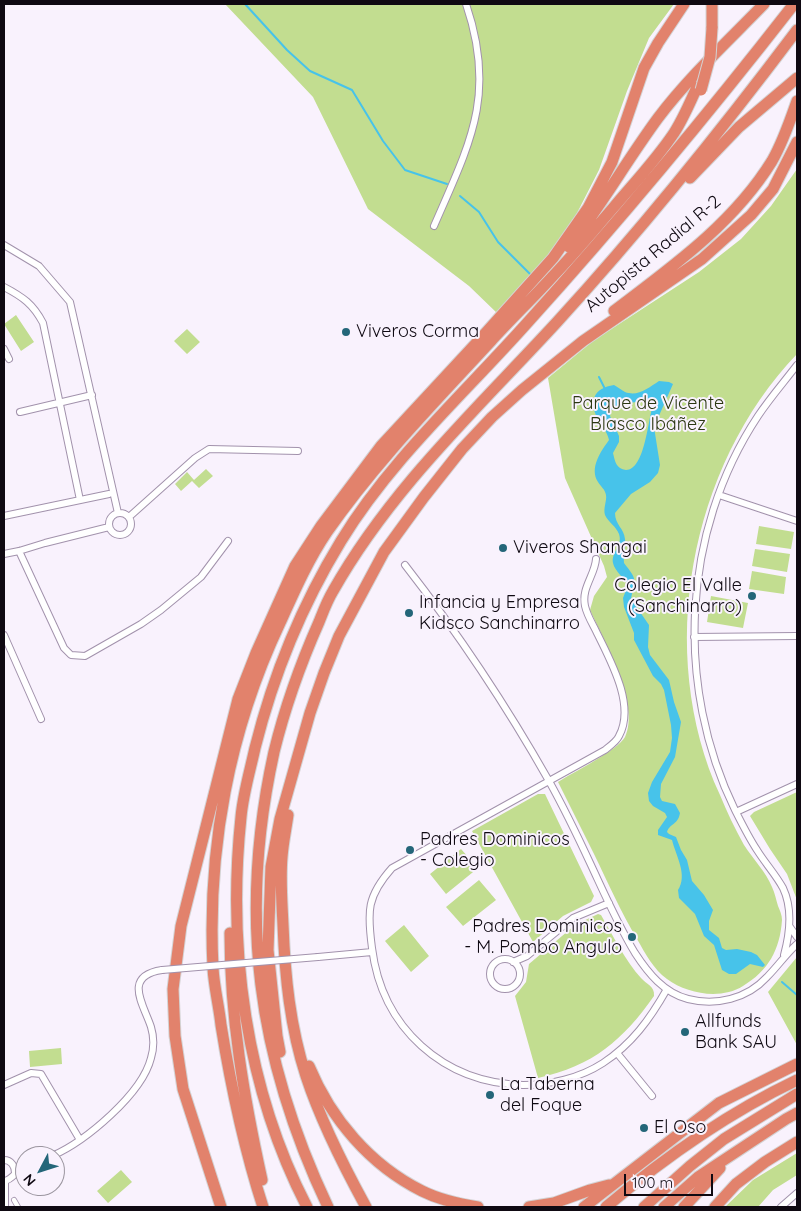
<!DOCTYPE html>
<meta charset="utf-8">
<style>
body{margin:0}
#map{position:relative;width:801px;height:1211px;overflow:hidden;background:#f9f2fd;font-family:Quicksand,sans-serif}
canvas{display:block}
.frame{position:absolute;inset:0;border:5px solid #0f0912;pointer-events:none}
.north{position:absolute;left:15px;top:1146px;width:50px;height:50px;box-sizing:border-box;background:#f9f2fd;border:1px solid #9b959f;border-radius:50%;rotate:230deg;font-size:14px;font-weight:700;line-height:20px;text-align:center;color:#0f0912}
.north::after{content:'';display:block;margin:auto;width:18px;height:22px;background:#246679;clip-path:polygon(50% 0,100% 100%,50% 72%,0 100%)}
.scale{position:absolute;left:624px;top:1174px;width:89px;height:22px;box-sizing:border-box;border:2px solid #0f0912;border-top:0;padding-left:6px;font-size:15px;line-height:18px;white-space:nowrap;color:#0f0912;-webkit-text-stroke:4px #f9f2fd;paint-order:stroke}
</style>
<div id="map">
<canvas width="801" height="1211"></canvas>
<div class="frame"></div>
<div class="north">N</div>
<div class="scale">100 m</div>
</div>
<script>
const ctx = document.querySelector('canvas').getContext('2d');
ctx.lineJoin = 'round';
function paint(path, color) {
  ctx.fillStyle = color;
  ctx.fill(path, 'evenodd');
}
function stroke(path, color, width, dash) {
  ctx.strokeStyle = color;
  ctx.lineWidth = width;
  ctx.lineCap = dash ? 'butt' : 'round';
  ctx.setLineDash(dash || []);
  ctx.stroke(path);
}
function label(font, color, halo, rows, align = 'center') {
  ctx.font = font + ' Quicksand,sans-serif';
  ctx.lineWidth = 4;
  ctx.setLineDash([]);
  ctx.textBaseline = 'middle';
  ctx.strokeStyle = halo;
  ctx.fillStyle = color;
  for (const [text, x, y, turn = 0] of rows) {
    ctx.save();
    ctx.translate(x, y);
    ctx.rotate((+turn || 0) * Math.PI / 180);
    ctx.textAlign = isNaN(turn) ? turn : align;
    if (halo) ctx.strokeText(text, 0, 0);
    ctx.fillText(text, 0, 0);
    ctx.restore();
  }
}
paint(new Path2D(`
 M 225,4 L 674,4 L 649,38 L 627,91 L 599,170 L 576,215 L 543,265 L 498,314 L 469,286 L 368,209 L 313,97 Z
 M 797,169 L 797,354 C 689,467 655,653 720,795 C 727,812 735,829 744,845 C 753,859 766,872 772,887 C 775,893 776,900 778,906 C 780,911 782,915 782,920 C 780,950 768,971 743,986 C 721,1000 687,994 667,979 C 654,970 645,953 637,939 C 621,912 608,883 594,854 C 582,830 570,806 558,782 C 572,773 618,750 625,737 C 641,706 603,639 590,610 L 594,596 L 607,577 L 604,566 L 565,478 L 548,378 L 593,341 L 699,272 L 741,239 L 771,206 Z
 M 16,315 L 34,342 L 21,351 L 4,324 Z
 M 187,329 L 200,342 L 187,354 L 174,341 Z
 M 206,469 L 213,476 L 199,488 L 192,481 L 181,491 L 175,484 L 187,472 L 194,480 Z
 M 759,526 L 794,532 L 791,549 L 756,544 Z
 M 755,549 L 790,554 L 787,572 L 752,566 Z
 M 752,571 L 786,577 L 784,594 L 749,589 Z
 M 711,596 L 748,603 L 743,628 L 707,622 Z
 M 797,792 L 797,900 L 787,874 L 770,849 L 750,816 L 754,812 Z
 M 538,794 L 545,794 L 594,896 L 591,902 L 563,916 L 533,942 L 472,831 Z
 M 461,849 L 478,868 L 446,894 L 430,874 Z
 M 479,880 L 496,900 L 463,926 L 446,907 Z
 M 598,914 L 601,915 C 612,934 626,962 641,978 C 646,984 655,986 654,996 C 623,1040 593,1066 538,1078 L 515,996 L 526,982 L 529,964 L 575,925 Z
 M 404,925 L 429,956 L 411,972 L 385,941 Z
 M 797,957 L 797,1045 L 768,992 Z
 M 61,1048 L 62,1064 L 30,1067 L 29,1051 Z
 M 797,1153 L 797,1175 L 773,1190 L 758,1207 L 725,1207 L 753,1180 Z
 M 121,1170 L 132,1182 L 108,1203 L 97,1191 Z`), '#c2dd90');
paint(new Path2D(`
 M 659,381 L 669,382 L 673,384 L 654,427 L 660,465 L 658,473 L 650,482 L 631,494 L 615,513 C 615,525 624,528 625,539 C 626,547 623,555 624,563 C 638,581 635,578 631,599 L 649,625 L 648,647 L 650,655 L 669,680 L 674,702 L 681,722 L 675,757 L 661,784 L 660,797 L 662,801 L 675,804 L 680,813 C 678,825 670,823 667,832 L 669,834 L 676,837 L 681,850 L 687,860 L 692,881 L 704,895 L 713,910 L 709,921 L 709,930 L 719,938 L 722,948 L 726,950 L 737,949 L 751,952 L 757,955 L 765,965 L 763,967 L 750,964 L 736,974 L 729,974 L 722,970 L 714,945 L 704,936 L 695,914 L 679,898 L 678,890 C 688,875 676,856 672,840 L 658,835 L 658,830 L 667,817 L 665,813 L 653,806 L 649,801 L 648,793 L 652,782 L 670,752 L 672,738 L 671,725 L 664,690 L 661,684 L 653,676 L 634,640 L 634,633 L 624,607 L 623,598 L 628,585 C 624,577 615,572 613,563 C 611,552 623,546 619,534 C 616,526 608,522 605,515 C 603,508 607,501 606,495 C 605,489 601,487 598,482 C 589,468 601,451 609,440 C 607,431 602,427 598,419 C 588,401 594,388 614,385 C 618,387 621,390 625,392 C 638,397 648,388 659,381 ZM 637,402 L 650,401 L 653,405 C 648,419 645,470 626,470 C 616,469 615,461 613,453 L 619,442 L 619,436 L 610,416 L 611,410 L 619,404 Z`), '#47c3ea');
stroke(new Path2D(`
 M 245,4 L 287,50 L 310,71 L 352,90 L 383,141 L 405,170 L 447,184
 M 460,196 L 479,212 L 498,242 L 530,274
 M 599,377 L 605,389
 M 782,982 L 797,995`), '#47c3ea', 2);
const pedestrian = new Path2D(`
 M 14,1200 L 18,1207`);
const minor = new Path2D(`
 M 434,226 C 470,143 497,95 466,4
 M 4,245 L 39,266 L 70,302 L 118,513
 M 4,287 C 23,297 33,304 43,323 L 80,500
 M 4,349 L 9,359
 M 20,412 L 92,395
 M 719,495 L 797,521
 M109 524a11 11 0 1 1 22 0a11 11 0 1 1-22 0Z
 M 4,516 L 109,494
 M 129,517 L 195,458 L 209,449 L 298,451
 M 19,551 L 64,648 L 71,655 L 85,656 L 141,624 L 161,610 L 201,577 L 228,541
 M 4,554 L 19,551 L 45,543 L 109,527
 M 596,559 C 595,575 581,588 585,606 C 587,615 592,623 596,631 C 610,660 636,705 619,736 C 617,741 610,746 605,750 L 392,868 C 367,896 367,911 372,948 C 382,1028 443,1083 523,1085 C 550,1085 580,1078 603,1063 C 632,1044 650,1019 667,989
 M 405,565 C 458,633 506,705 549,781 C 564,808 578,837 591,865 C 605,895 618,925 635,953 C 648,973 664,993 688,999 C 716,1006 747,999 767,977 C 778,966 786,954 797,944
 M 4,635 L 41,719
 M 694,637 L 797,636
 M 736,812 L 797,784
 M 790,927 L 797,937
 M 784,955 C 790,933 793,909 783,888 C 776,875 765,863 757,850 C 749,838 742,824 735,810 C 675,687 681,532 758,416 C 770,398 784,382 797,365
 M 318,957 L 372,952
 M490 974a15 15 0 1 1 30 0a15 15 0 1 1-30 0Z
 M 513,962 L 527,956 L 573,918 L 609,903
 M 617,1053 L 652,1096
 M 4,1085 L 31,1073 L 41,1074 L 80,1140
 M 52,1156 C 86,1141 142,1094 151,1058 C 154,1048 154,1037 151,1027 C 144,1005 122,976 162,970
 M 4,1160 C 11,1160 15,1166 15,1173
 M 4,1181 C 13,1180 16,1170 25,1166
 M 5,1182 L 5,1207
 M 781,1207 L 797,1193`);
const motorway = new Path2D(`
 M 712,4 L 712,28
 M 690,178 L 739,127 L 797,78
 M 569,247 C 601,206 627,160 658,118 C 689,77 728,41 764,4
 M 614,311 C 672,267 733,224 772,161 C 783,142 790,121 797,101
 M 288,815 C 286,829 283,843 282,857 C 280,879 282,903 283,925 C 285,976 290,1027 306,1076 C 321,1122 343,1165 366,1207
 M 230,933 C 230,1017 244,1098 262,1180
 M 280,1052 L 277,1036 L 268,950 L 271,867 L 280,819 L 310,713 L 324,673 L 339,636 L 384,552 L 424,497 L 462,449 L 492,417 L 522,390 L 583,341 L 702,259 L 751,215 L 773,189 L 797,142
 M 309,1066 C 331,1119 370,1165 422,1191 C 440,1200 459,1204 478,1207
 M 221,1207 L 183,1089 L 175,1036 L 173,989 L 181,926 L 238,699 L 256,653 L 295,566 L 321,526 L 381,446 L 482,337 L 553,258 L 588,208 L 612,162 L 644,68 L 658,43 L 684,4
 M 263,1207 C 244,1148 231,1087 221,1025 C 219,1006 214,987 213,968 C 207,849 229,731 280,623 C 294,592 308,560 327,532 C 375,463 434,403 491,341 C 511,319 533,298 553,276 C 574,254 593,231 613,208 C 633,184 656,160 674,133 C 683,119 690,103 697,87
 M 307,1207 C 246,1089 227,949 241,817 C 243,794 250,771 255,748 C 273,676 302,605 341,541 C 391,459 464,394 528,322 C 621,219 709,113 794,4
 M 328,1207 C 257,1057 238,915 274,752 C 285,707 300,665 319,622 C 323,612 327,601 333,591 C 391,488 478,408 557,322 C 642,229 721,131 797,30
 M 529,1207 L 554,1203 L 590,1190 L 609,1185
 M 584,1207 L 719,1103 L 797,1064
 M 606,1207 C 665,1157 728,1113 797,1080
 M 644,1207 L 690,1166 L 724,1139 L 797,1094
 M 664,1207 L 698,1177 L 786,1119 L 797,1113
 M 684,1207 L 720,1168
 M 715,1207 L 736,1184 L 765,1162 L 797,1142`);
stroke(pedestrian, '#a292ac', 6);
stroke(minor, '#a292ac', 8);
stroke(motorway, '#d4d3d4', 13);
stroke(pedestrian, '#fff', 4.5);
stroke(minor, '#fff', 6);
stroke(motorway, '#e2826c', 11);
const minorBridge = new Path2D(`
 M 162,970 L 318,957`);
const motorwayBridge = new Path2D(`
 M 701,90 L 710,57 L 712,28`);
stroke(minorBridge, '#a292ac', 8, []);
stroke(motorwayBridge, '#d4d3d4', 13, []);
stroke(minorBridge, '#fff', 6);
stroke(motorwayBridge, '#e2826c', 11);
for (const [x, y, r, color] of [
 [346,332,5,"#246679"],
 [503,548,5,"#246679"],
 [752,596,5,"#246679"],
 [409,613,5,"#246679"],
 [410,850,5,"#246679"],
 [632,937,5,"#246679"],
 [685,1032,5,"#246679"],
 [490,1095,5,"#246679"],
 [644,1128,5,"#246679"]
]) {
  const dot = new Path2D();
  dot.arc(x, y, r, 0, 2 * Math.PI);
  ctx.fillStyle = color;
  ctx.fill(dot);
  stroke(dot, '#f9f2fd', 2);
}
label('18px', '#0f0912', '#f9f2fd', [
 ["Autopista Radial R-2",653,254,-40]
]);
label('18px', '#0f0912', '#f9f2fd', [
 ["Viveros Corma",356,332],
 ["Viveros Shangai",513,548],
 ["Colegio El Valle",742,586,"right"],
 ["(Sanchinarro)",742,607,"right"],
 ["Infancia y Empresa",419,603],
 ["Kidsco Sanchinarro",419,624],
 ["Padres Dominicos",420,840],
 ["- Colegio",420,861],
 ["Padres Dominicos",622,927,"right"],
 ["- M. Pombo Angulo",622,948,"right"],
 ["Allfunds",695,1022],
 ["Bank SAU",695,1043],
 ["La Taberna",500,1085],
 ["del Foque",500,1106],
 ["El Oso",654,1128]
], 'left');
label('18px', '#2b3711', '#f9f2fd', [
 ["Parque de Vicente",648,404],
 ["Blasco Ibáñez",648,425]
]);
</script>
